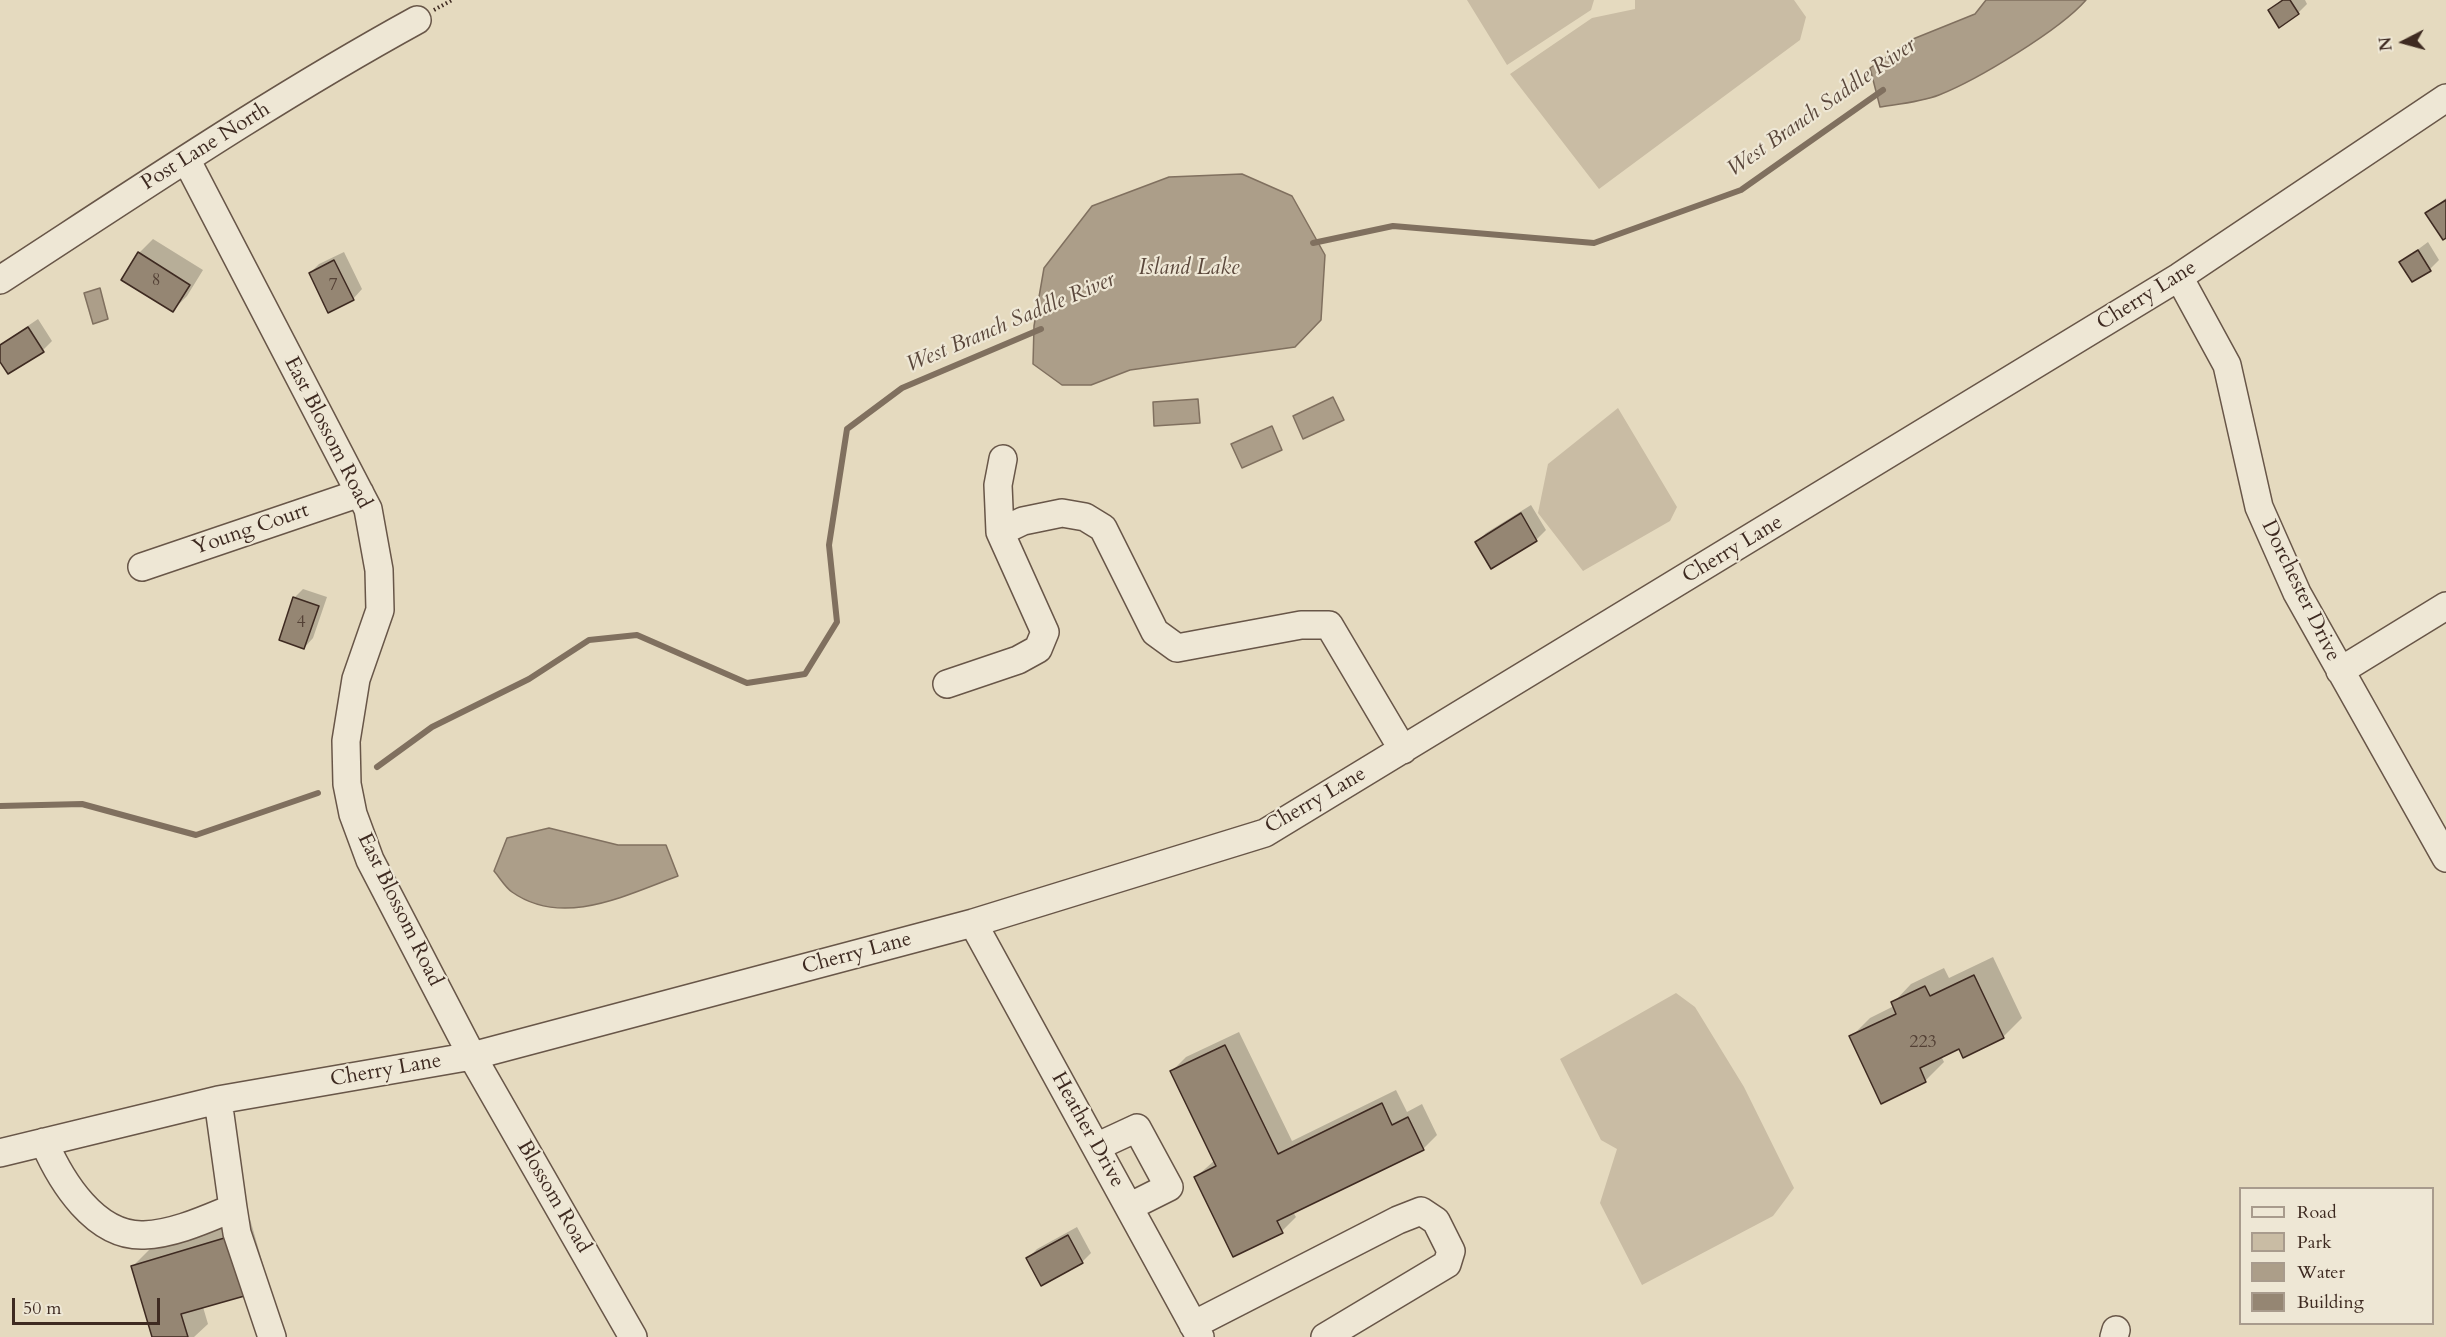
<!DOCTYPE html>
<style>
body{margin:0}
#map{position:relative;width:2446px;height:1337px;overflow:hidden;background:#e5dabf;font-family:Cardo,serif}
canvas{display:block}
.legend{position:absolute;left:2239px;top:1187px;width:195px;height:138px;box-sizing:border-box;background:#eee7d5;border:2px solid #a89b8d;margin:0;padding:8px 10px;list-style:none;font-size:18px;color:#3e2a21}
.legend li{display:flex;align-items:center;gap:12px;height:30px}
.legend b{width:30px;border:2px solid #a89b8d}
.north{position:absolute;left:2374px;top:12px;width:60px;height:60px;-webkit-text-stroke:4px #eee7d5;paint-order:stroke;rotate:264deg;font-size:16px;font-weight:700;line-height:24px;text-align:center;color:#3e2a21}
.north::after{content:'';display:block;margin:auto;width:21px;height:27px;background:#3e2a21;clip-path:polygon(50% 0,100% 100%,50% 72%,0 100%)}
.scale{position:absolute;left:12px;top:1298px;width:148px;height:27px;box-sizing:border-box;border:3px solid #3e2a21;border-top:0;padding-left:8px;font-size:18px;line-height:21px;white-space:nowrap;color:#3e2a21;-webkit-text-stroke:4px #eee7d5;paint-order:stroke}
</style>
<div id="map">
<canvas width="2446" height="1337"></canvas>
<ul class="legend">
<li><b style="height:8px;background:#eee7d5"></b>Road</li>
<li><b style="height:16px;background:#c9bca4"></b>Park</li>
<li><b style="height:16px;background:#ac9e89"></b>Water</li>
<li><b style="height:16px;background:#958673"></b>Building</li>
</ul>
<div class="north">N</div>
<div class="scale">50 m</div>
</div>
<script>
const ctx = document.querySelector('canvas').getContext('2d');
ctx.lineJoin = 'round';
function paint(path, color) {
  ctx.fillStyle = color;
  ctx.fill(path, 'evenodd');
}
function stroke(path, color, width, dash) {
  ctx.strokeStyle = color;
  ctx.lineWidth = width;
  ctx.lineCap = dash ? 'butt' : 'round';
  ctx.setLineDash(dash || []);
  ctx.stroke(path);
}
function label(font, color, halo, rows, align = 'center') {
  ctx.font = font + ' Cardo,serif';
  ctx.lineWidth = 4.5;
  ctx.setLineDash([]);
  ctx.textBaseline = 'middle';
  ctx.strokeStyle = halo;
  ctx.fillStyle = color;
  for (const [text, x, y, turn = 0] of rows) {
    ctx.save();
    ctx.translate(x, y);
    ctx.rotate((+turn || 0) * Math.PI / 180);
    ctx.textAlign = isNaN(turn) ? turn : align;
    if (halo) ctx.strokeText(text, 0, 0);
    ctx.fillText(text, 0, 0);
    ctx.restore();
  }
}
paint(new Path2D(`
 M 1467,0 L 1594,0 L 1591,10 L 1507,65 Z
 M 1635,0 L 1794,0 L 1806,17 L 1800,40 L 1599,189 L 1510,74 L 1592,18 L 1635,9 Z
 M 1618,408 L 1677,507 L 1670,521 L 1583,571 L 1538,513 L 1548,464 Z
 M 1676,993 L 1695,1007 L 1744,1087 L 1794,1188 L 1773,1216 L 1642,1285 L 1600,1203 L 1617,1149 L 1601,1140 L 1560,1059 Z`), '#c9bca4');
const water = new Path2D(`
 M 1986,0 L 2086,0 C 2060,30 1977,80 1939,95 C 1921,102 1899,104 1880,107 L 1870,68 L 1913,39 L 1975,14 Z
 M 1242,174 L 1292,196 L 1325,255 L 1321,320 L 1295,347 L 1130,370 L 1091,385 L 1062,385 L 1033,364 L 1034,326 L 1044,268 L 1092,206 L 1169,177 Z
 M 100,288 L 108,319 L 93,324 L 84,293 Z
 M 1333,397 L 1344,420 L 1303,439 L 1293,416 Z
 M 1198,399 L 1200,423 L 1154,426 L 1153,402 Z
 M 1272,426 L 1282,450 L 1242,468 L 1231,444 Z
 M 549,828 L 618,845 L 666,845 L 678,876 C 626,895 563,928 512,892 C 505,887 500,878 494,871 L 507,838 Z`);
paint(water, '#ac9e89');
stroke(water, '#80705f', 1.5);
paint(new Path2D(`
 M 2281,0 L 2305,0 L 2307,4 L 2298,13 L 2270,10 Z
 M 2446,198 L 2446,236 L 2427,213 Z
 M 153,239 L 203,270 L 187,296 L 173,310 L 139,253 Z
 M 2428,242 L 2439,260 L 2430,269 L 2401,262 Z
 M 344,252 L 362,289 L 353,299 L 329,311 L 310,273 L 319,264 Z
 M 38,319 L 52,341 L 43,350 L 0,359 L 0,345 Z
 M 1531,505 L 1546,530 L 1537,539 L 1492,567 L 1477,542 L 1486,533 Z
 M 303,589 L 327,597 L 313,638 L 304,648 L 294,598 Z
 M 1993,957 L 2022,1018 L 2003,1037 L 1964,1056 L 1960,1047 L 1941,1056 L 1944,1062 L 1925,1081 L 1882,1102 L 1851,1037 L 1870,1018 L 1894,1006 L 1893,1003 L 1911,984 L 1944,968 L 1949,978 Z
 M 1239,1032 L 1292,1141 L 1396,1090 L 1407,1112 L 1422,1104 L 1437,1135 L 1423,1149 L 1293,1212 L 1296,1217 L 1282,1231 L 1196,1177 L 1215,1160 L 1172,1071 L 1186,1057 Z
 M 250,1219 L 266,1275 L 247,1293 L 203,1307 L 208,1324 L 194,1337 L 154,1337 L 133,1266 L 152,1247 Z
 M 1077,1227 L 1091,1253 L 1082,1262 L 1028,1258 L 1037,1249 Z`), '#0003');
stroke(new Path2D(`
 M 1313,243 L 1393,226 L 1594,243 L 1741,190 L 1883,90
 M 377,767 L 432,727 L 529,679 L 589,640 L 637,635 L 747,683 L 805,674 L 837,622 L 829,545 L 847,429 L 902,388 L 1041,329
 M 0,806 L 82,804 L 196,835 L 318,793`), '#80705f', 6);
const building = new Path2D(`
 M 2283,0 L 2290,0 L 2299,14 L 2279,28 L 2268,10 Z
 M 2446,200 L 2446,238 L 2443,240 L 2425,213 Z
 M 2418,250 L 2431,271 L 2412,282 L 2399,262 Z
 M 138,252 L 190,285 L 173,312 L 121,280 Z
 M 334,260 L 354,300 L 328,313 L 309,273 Z
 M 28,327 L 44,352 L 8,374 L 0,362 L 0,345 Z
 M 1521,513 L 1537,541 L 1491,569 L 1475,542 Z
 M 293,597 L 319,606 L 304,649 L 279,640 Z
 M 1974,975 L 2004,1038 L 1963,1058 L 1959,1049 L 1920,1068 L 1926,1082 L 1881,1104 L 1849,1036 L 1896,1014 L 1891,1002 L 1925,986 L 1930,996 Z
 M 1225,1045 L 1278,1154 L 1382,1103 L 1392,1125 L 1408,1117 L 1424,1150 L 1277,1221 L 1283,1233 L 1233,1257 L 1194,1177 L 1216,1166 L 1170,1071 Z
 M 1068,1235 L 1083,1263 L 1041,1286 L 1026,1258 Z
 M 231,1236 L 248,1295 L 181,1314 L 188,1337 L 152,1337 L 131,1266 Z`);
paint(building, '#958673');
stroke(building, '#3e2a21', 1.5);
const minor = new Path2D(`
 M 186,159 L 368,509 L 379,570 L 380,610 L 356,679 L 346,741 L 347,784 L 353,814 L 370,860 L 472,1056 L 633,1337
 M 2179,277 L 2227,365 L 2259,507 L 2297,593 L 2446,858
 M 0,280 C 137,191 273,99 417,20
 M 1000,532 L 1023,521 L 1062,513 L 1085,517 L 1103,528 L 1155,632 L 1177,648 L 1301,625 L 1329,625 L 1403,750
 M 142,567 L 360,493
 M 2340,671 L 2446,606
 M 947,684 L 1018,660 L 1038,649 L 1045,632 L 1000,532 L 998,485 L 1003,459
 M 973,923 L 1200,1337
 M 44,1142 C 61,1181 95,1237 144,1235 C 174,1234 206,1219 233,1208 L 218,1100
 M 1096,1147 L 1137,1128 L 1169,1187 L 1129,1207
 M 0,1153 L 218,1100 L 472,1056 L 973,923 L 1265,833 L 2179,277 L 2446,98
 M 233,1208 L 237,1233 L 272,1337
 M 1193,1325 L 1398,1220 L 1421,1211 L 1436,1221 L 1451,1251 L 1447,1264 L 1325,1337
 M 2114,1337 L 2116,1330`);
stroke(minor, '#685648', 30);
stroke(new Path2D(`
 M 434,10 L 452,0`), '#3e2a21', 4, [1.5, 3]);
stroke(minor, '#eee7d5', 27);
label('18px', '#544136', null, [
 ["8",156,281],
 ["7",333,286],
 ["4",301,623],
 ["223",1923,1043]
]);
label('21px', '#3e2a21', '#eee7d5', [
 ["Post Lane North",206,147,-32],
 ["Cherry Lane",2147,296,-32],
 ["East Blossom Road",327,433,63],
 ["Young Court",251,530,-19],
 ["Cherry Lane",1733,550,-31],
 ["Dorchester Drive",2300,591,64],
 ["Cherry Lane",1316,801,-30],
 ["East Blossom Road",399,910,64],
 ["Cherry Lane",857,954,-15],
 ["Cherry Lane",386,1071,-10],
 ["Heather Drive",1087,1130,61],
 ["Blossom Road",553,1197,60]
]);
label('italic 22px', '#5a473b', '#eee7d5', [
 ["West Branch Saddle River",1822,108,-35],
 ["Island Lake",1189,269],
 ["West Branch Saddle River",1011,323,-23]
]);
</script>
